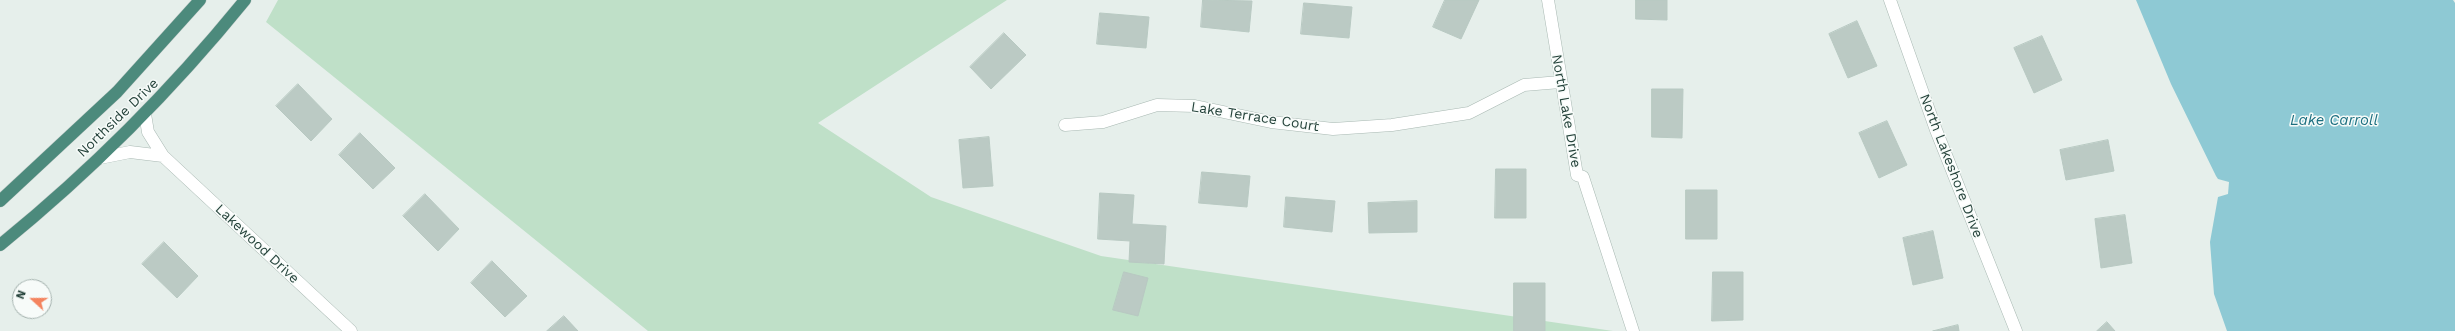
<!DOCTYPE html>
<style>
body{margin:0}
#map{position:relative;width:2455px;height:331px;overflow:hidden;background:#e6efeb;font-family:"Work Sans",sans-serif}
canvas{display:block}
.north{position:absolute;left:12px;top:279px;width:40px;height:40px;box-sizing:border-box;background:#f7fbf9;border:1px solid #a3b1ad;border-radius:50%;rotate:291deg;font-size:11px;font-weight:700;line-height:16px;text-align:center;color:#24423a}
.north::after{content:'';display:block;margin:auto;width:14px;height:18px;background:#f4845f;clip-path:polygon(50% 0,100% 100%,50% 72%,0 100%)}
</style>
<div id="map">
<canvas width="2455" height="331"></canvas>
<div class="north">N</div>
</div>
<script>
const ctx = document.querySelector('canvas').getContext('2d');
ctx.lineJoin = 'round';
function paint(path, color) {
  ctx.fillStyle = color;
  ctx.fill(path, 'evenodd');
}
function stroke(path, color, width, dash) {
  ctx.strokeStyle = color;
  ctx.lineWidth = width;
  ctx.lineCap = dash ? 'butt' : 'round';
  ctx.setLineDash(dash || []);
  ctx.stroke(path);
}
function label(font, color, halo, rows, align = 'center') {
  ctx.font = font + ' "Work Sans",sans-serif';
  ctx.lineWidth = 3;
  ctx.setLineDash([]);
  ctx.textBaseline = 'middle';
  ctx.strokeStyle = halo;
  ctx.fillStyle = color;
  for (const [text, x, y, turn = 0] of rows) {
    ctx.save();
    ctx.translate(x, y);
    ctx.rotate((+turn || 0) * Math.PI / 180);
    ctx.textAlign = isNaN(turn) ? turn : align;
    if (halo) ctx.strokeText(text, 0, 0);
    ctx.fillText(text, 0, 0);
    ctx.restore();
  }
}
paint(new Path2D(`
 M 278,0 L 1007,0 L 818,123 L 931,197 L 1101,256 L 1613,331 L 648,331 L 266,22 Z`), '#bfe0c8');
paint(new Path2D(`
 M 2136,0 L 2453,0 L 2455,3 L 2455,331 L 2227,331 L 2214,294 L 2210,242 L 2218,197 L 2228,194 L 2229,182 L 2218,179 L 2216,176 L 2171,84 Z`), '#8ec9d4');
const building = new Path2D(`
 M 1203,0 L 1252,1 L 1249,32 L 1201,27 Z
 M 1445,0 L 1479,0 L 1461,39 L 1433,27 Z
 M 1636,0 L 1667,0 L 1667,20 L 1636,19 Z
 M 1304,3 L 1352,7 L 1349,38 L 1301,34 Z
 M 1100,13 L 1149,17 L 1146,48 L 1097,44 Z
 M 1857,21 L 1877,66 L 1848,78 L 1829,34 Z
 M 1004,33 L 1026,55 L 991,89 L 970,67 Z
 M 2042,36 L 2062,80 L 2034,93 L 2014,48 Z
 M 298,84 L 332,119 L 311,141 L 276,106 Z
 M 1652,89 L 1683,89 L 1682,138 L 1652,137 Z
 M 1887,121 L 1907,165 L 1879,178 L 1859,133 Z
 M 360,133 L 395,168 L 373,189 L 339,155 Z
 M 989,137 L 993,186 L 963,188 L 959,140 Z
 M 2108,140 L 2114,171 L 2066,180 L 2060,150 Z
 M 1496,169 L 1526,169 L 1526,218 L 1495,218 Z
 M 1202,172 L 1250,176 L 1247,207 L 1199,203 Z
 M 1686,190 L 1717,190 L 1717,239 L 1686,239 Z
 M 1100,193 L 1134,195 L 1132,224 L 1166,226 L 1164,264 L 1129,262 L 1130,241 L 1098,239 Z
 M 425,194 L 459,229 L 438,251 L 403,216 Z
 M 1286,197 L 1335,201 L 1332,232 L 1284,227 Z
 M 1417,201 L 1417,232 L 1369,233 L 1368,203 Z
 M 2125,215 L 2132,263 L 2101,268 L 2095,219 Z
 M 1933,231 L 1943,278 L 1913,285 L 1903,238 Z
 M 164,242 L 198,276 L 177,298 L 142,264 Z
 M 492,261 L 527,296 L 505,317 L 471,283 Z
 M 1124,272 L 1148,278 L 1138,316 L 1113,310 Z
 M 1713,272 L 1743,272 L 1743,320 L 1712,321 Z
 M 1514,283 L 1545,283 L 1545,331 L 1514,331 Z
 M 564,316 L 578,331 L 547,331 Z
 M 2107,322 L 2115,331 L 2097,331 Z
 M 1958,325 L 1959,331 L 1933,331 Z`);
paint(building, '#bbcac4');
stroke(building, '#b8c9c2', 1);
const minor = new Path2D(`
 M 1548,0 L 1577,175 L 1583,177 L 1633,331
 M 1890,0 L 1936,130 L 2016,331
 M 145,114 L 148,132 L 163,156 L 351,331
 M 1065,125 L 1103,122 L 1157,105 L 1195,106 L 1271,122 L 1333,129 L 1392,125 L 1469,113 L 1524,85 L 1560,82
 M 100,158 L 130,152 L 163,156`);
const trunk = new Path2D(`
 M 0,201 L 117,92 L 200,0
 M 0,245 C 90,172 172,90 245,0`);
stroke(minor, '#a8b8b2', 13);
stroke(trunk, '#c2cac8', 13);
stroke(minor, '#fff', 12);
stroke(trunk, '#4c8a7c', 12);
label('14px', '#24423a', '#f7fbf9', [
 ["North Lake Drive",1566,111,80],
 ["Lake Terrace Court",1255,117,9],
 ["Northside Drive",118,118,-44],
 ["North Lakeshore Drive",1951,166,69],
 ["Lakewood Drive",257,244,43]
]);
label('italic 15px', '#1c6f80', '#f7fbf9', [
 ["Lake Carroll",2334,121]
]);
</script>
